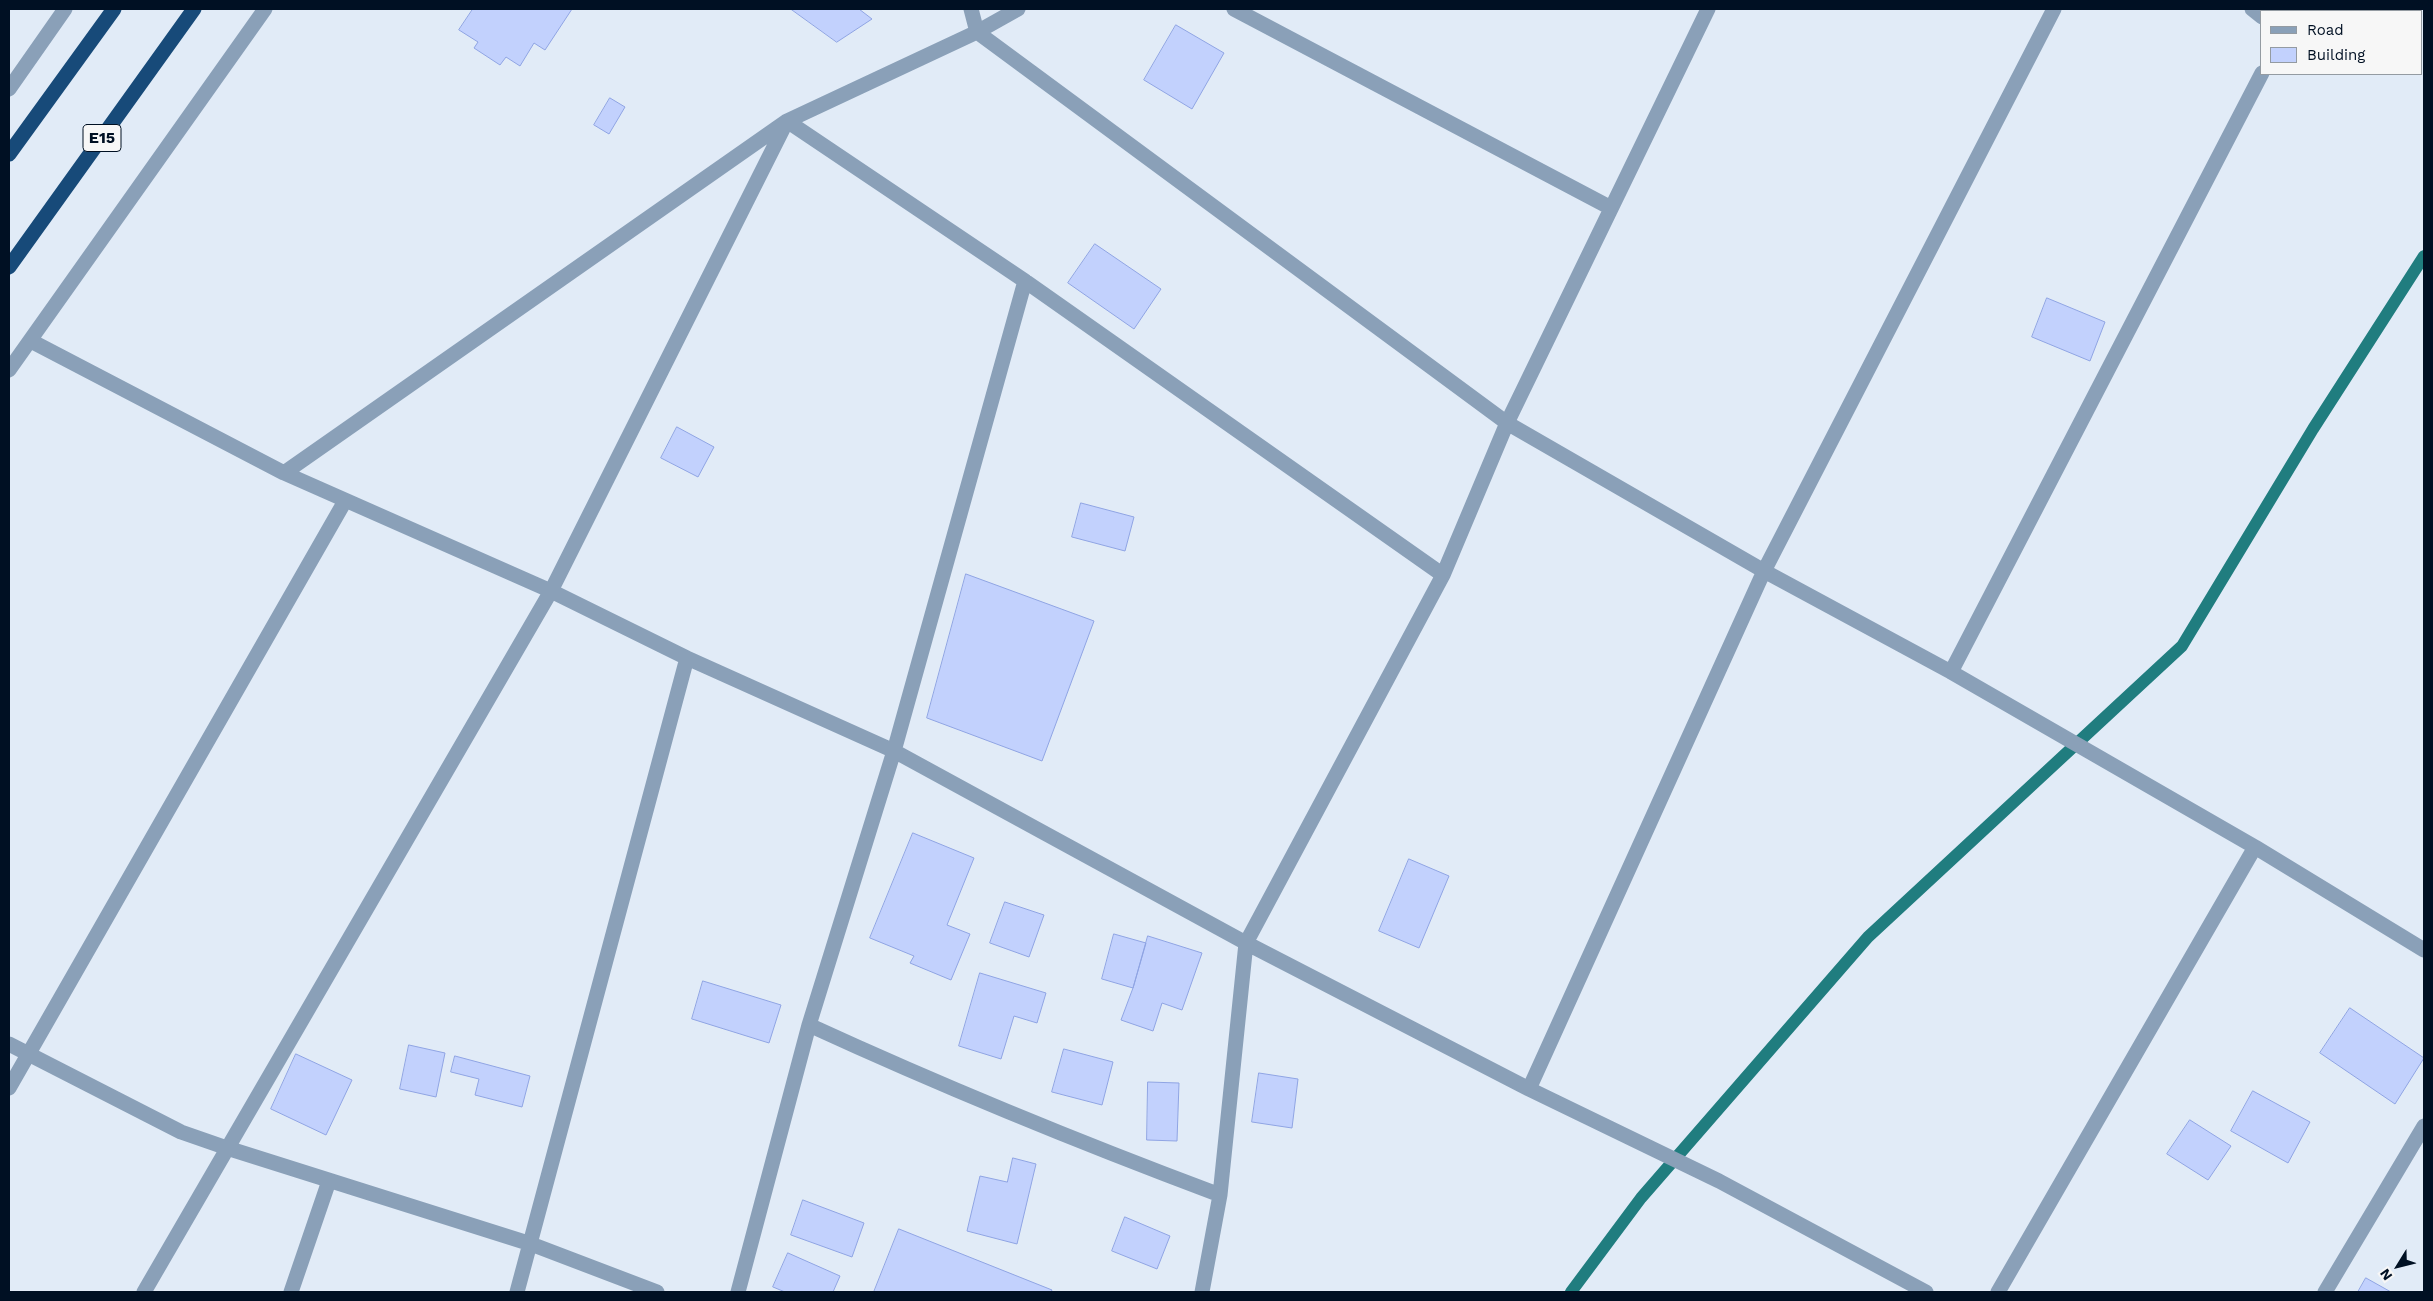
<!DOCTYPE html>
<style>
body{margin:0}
#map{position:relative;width:2433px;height:1301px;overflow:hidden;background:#e1ebf7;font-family:"Work Sans",sans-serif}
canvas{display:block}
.frame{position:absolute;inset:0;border:10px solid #001023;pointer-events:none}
.legend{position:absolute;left:2260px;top:10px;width:162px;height:65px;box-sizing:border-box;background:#f7f7f7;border:1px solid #949ba2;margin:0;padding:6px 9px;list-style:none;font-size:15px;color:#001023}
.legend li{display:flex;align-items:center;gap:10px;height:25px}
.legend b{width:25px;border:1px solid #949ba2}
.north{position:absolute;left:2373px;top:1241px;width:50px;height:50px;-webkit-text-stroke:4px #f7f7f7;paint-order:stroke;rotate:234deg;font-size:14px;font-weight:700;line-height:20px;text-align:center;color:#001023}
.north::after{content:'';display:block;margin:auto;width:18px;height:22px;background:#001023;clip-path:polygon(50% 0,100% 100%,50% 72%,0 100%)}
</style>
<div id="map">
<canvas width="2433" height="1301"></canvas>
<div class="frame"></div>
<ul class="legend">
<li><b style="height:6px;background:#8aa0b8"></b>Road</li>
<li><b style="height:14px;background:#c2d1fd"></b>Building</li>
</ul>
<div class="north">N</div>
</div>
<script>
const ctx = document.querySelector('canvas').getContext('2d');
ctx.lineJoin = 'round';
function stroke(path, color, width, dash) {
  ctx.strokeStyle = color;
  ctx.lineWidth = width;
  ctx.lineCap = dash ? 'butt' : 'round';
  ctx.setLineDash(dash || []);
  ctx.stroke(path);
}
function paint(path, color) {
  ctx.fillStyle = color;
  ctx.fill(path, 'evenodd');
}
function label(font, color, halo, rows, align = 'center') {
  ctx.font = font + ' "Work Sans",sans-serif';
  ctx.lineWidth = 4.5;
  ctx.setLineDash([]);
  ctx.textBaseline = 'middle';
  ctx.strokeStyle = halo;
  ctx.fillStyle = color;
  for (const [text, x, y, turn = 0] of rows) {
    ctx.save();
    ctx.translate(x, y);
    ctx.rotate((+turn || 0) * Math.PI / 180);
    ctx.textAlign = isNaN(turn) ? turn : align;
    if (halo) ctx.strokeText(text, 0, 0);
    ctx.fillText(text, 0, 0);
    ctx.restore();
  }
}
stroke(new Path2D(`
 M 1571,1292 L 1641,1198 L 1868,937 L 2182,646 L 2313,429 L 2424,256`), '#207d7f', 12);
const building = new Path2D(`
 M 473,9 L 572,9 L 545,50 L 534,43 L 520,66 L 506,57 L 500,65 L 474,48 L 478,42 L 459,30 Z
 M 791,9 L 859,9 L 872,19 L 837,42 Z
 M 1176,25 L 1224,53 L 1192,109 L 1144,80 Z
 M 610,98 L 625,107 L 609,134 L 594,125 Z
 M 1095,244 L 1161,289 L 1134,329 L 1068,283 Z
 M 2047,298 L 2105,322 L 2090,361 L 2032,337 Z
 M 677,427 L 714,447 L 698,477 L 661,458 Z
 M 1081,503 L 1134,517 L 1125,551 L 1072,537 Z
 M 966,574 L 1094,621 L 1042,761 L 927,718 Z
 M 913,833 L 974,858 L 947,925 L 970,934 L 951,980 L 910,963 L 914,956 L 870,938 Z
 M 1409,859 L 1449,876 L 1419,948 L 1379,931 Z
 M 1005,902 L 1044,915 L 1029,957 L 990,943 Z
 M 1114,934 L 1146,943 L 1133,988 L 1102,979 Z
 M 1148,936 L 1202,953 L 1182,1010 L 1162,1003 L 1153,1031 L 1121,1020 L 1133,988 Z
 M 980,973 L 1046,993 L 1037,1023 L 1014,1016 L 1001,1059 L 959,1046 Z
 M 703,981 L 781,1005 L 769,1043 L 692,1019 Z
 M 2350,1008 L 2424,1058 L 2395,1104 L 2320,1053 Z
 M 409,1045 L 445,1053 L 436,1097 L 400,1089 Z
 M 1064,1049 L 1113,1062 L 1102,1105 L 1052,1092 Z
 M 296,1054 L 352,1080 L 326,1135 L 271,1109 Z
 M 455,1056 L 530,1076 L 522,1107 L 475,1095 L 479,1079 L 451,1072 Z
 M 1259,1073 L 1298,1079 L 1292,1128 L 1252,1122 Z
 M 1148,1082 L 1179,1083 L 1177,1141 L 1147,1140 Z
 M 2253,1091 L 2310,1122 L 2288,1163 L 2231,1131 Z
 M 2190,1120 L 2231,1146 L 2208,1180 L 2167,1154 Z
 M 1013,1158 L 1036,1164 L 1017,1244 L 967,1231 L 980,1176 L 1007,1182 Z
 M 803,1200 L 864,1223 L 852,1257 L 791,1235 Z
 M 1125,1217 L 1170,1236 L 1157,1269 L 1112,1251 Z
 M 899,1229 L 1052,1290 L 1051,1292 L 874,1292 Z
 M 788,1253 L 840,1276 L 833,1292 L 785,1292 L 773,1287 Z
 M 2366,1278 L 2391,1292 L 2358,1292 Z`);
paint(building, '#c2d1fd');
stroke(building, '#8fa4e3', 1);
stroke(new Path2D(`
 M 1018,9 L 977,32 L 1507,423 L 1764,571 L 1951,672 L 2255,847 L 2424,950
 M 1234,9 L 1611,208
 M 2252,9 L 2262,17
 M 9,89 L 65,9
 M 31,341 L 284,473 L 551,591 L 687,658 L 894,751 L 1246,943 L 1529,1089 L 1719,1181 L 1926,1292
 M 9,370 L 265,9
 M 284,473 L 787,121 L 977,32 L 971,9
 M 1951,672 L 2262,73
 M 809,1025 C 944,1087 1081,1143 1220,1195
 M 9,1044 L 181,1132 L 227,1148 L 531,1244 L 657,1292
 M 9,1088 L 345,501
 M 1529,1089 L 1764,571 L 2054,9
 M 144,1292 L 551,591 L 787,121 L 1025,281 L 1443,575
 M 291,1292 L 329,1181
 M 517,1292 L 687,658
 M 738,1292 L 809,1025 L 894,751 L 1025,281
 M 1202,1292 L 1220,1195 L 1246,943 L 1443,575 L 1507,423 L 1708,9
 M 1998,1292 L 2255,847
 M 2325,1292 L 2424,1126`), '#8aa0b8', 15);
stroke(new Path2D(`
 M 9,154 L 114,9
 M 9,267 L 194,9`), '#174a79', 15);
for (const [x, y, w] of [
 [102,138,38]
]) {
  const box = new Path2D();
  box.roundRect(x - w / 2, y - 13.5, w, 27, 4);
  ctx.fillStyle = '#f7f7f7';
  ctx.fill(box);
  stroke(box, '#001023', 1);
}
label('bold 16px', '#001023', null, [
 ["E15",102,138]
]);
</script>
